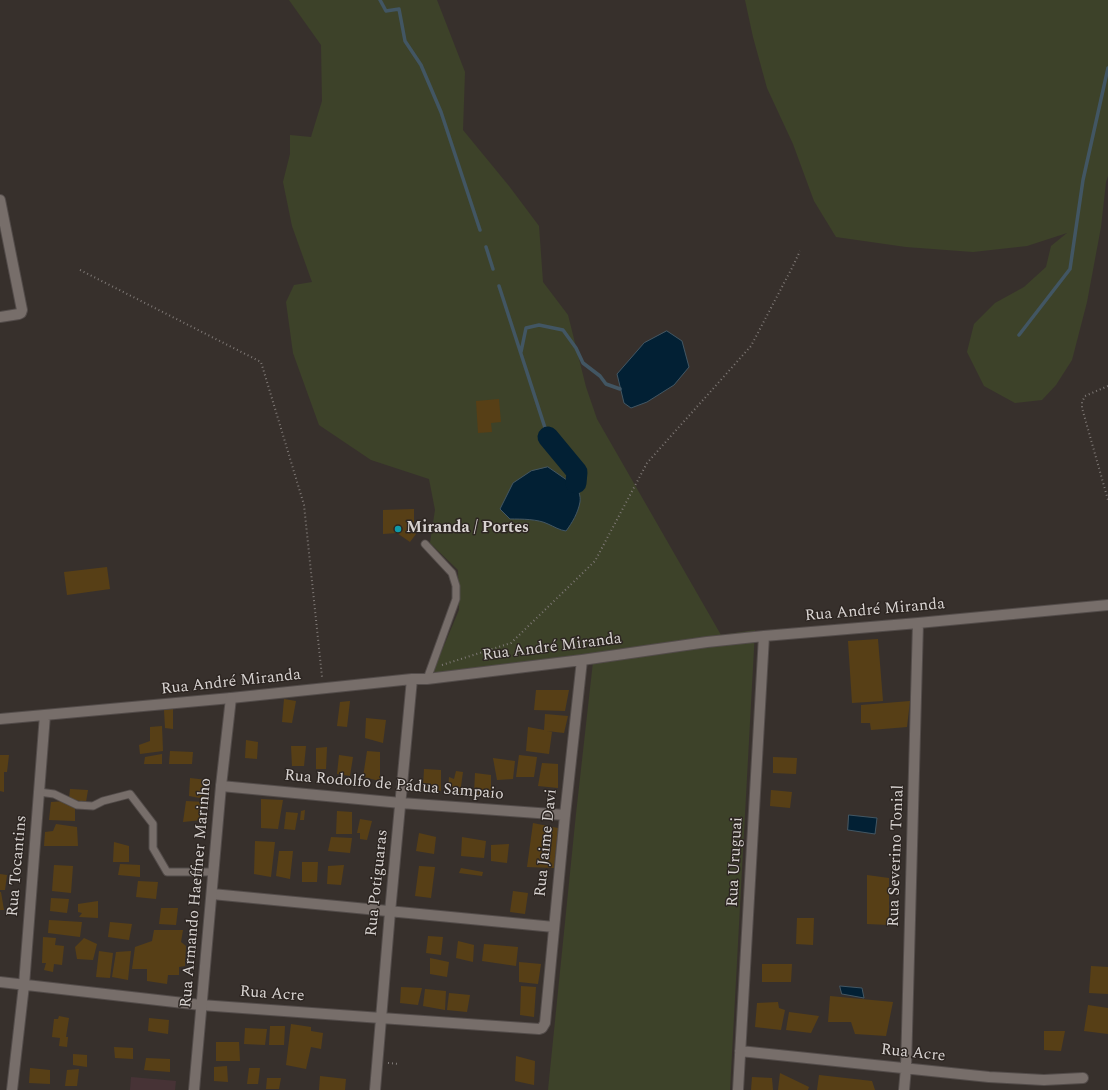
<!DOCTYPE html>
<meta charset="utf-8">
<style>
body{margin:0}
canvas{display:block;background:#37302c}
</style>
<canvas width="1108" height="1090"></canvas>
<script>
const ctx = document.querySelector('canvas').getContext('2d');
ctx.lineJoin = 'round';
function paint(path, color) {
  ctx.fillStyle = color;
  ctx.fill(path, 'evenodd');
}
function stroke(path, color, width, dash) {
  ctx.strokeStyle = color;
  ctx.lineWidth = width;
  ctx.lineCap = dash ? 'butt' : 'round';
  ctx.setLineDash(dash || []);
  ctx.stroke(path);
}
function label(font, color, halo, rows, align = 'center') {
  ctx.font = font + ' Spectral,serif';
  ctx.lineWidth = 3;
  ctx.setLineDash([]);
  ctx.textBaseline = 'middle';
  ctx.strokeStyle = halo;
  ctx.fillStyle = color;
  for (const [text, x, y, turn = 0] of rows) {
    ctx.save();
    ctx.translate(x, y);
    ctx.rotate((+turn || 0) * Math.PI / 180);
    ctx.textAlign = isNaN(turn) ? turn : align;
    if (halo) ctx.strokeText(text, 0, 0);
    ctx.fillText(text, 0, 0);
    ctx.restore();
  }
}
paint(new Path2D(`
 M 131,1077 L 176,1081 L 175,1090 L 130,1090 Z`), '#473336');
paint(new Path2D(`
 M 289,0 L 437,0 L 465,72 L 463,130 L 509,186 L 539,226 L 543,282 L 568,315 L 586,387 L 597,419 L 721,635 L 755,630 L 730,1090 L 548,1090 L 576,814 L 594,653 L 432,674 L 459,610 L 458,570 L 430,543 L 435,510 L 429,479 L 371,460 L 319,425 L 293,353 L 286,302 L 294,285 L 312,282 L 292,226 L 283,182 L 290,154 L 290,135 L 311,137 L 322,101 L 321,45 Z
 M 745,0 L 1108,0 L 1108,176 L 1106,182 L 1101,227 L 1087,302 L 1072,360 L 1056,385 L 1042,400 L 1015,403 L 984,386 L 967,352 L 974,324 L 995,303 L 1024,287 L 1046,267 L 1051,246 L 1067,233 L 1027,246 L 973,252 L 906,247 L 836,237 L 814,201 L 793,144 L 767,88 L 753,37 Z`), '#3d4229');
const water = new Path2D(`
 M 667,331 L 682,341 L 689,367 L 674,385 L 647,402 L 631,408 L 624,403 L 617,374 L 644,343 Z
 M 548,467 L 574,485 L 576,483 C 578,489 581,496 580,502 C 578,513 572,523 566,531 C 559,530 555,527 548,524 C 538,519 522,519 510,519 L 500,509 L 513,483 L 531,471 Z
 M 849,815 L 877,818 L 875,834 L 848,830 Z
 M 840,986 L 862,988 L 864,998 L 842,994 Z`);
paint(water, '#022034');
stroke(water, '#425663', 1);
stroke(new Path2D(`
 M 380,0 L 386,11 L 399,9 L 405,41 L 421,65 L 441,112 L 480,230
 M 486,247 L 493,269
 M 499,286 L 548,437
 M 1019,335 L 1070,269 L 1083,180 L 1108,68
 M 521,352 L 526,328 L 539,325 L 563,330 L 576,348 L 583,363 L 600,376 L 606,384 L 620,389`), '#425663', 3.5);
stroke(new Path2D(`
 M 548,437 L 577,472 L 576,483`), '#022034', 21);
paint(new Path2D(`
 M 499,399 L 501,422 L 491,423 L 492,432 L 478,433 L 476,401 Z
 M 414,509 L 414,522 L 410,525 L 416,534 L 410,542 L 397,533 L 383,534 L 383,510 Z
 M 107,567 L 110,589 L 67,595 L 64,572 Z
 M 878,639 L 883,701 L 852,703 L 848,641 Z
 M 536,690 L 569,690 L 565,711 L 534,710 Z
 M 284,699 L 296,701 L 292,723 L 282,722 Z
 M 350,701 L 347,727 L 337,726 L 340,702 Z
 M 910,701 L 907,727 L 871,730 L 870,723 L 861,723 L 861,705 Z
 M 173,709 L 173,729 L 165,728 L 164,710 Z
 M 545,714 L 568,716 L 564,733 L 547,731 L 552,732 L 549,754 L 526,751 L 528,727 L 544,730 Z
 M 366,718 L 386,720 L 383,743 L 365,738 Z
 M 162,726 L 163,751 L 140,754 L 139,745 L 150,741 L 150,727 Z
 M 246,740 L 258,742 L 257,759 L 245,758 Z
 M 291,746 L 306,746 L 304,766 L 292,766 Z
 M 327,747 L 326,769 L 316,769 L 316,748 Z
 M 170,751 L 193,752 L 192,764 L 169,764 Z
 M 367,751 L 380,752 L 380,781 L 363,777 Z
 M 162,754 L 162,764 L 144,764 L 145,757 Z
 M 0,755 L 9,755 L 7,772 L 4,772 L 4,792 L 0,791 Z
 M 339,755 L 353,757 L 350,776 L 337,774 Z
 M 519,755 L 537,757 L 534,777 L 516,777 Z
 M 773,757 L 797,758 L 796,774 L 773,773 Z
 M 493,758 L 515,761 L 513,779 L 497,780 Z
 M 542,763 L 558,764 L 558,788 L 538,786 Z
 M 424,769 L 441,770 L 441,791 L 423,788 Z
 M 456,771 L 463,772 L 460,793 L 448,791 L 449,777 L 454,779 Z
 M 475,773 L 491,775 L 491,796 L 474,794 Z
 M 190,778 L 207,780 L 205,799 L 189,796 Z
 M 70,789 L 88,790 L 86,802 L 69,799 Z
 M 771,790 L 792,792 L 790,808 L 770,806 Z
 M 261,799 L 283,800 L 278,829 L 261,828 Z
 M 66,801 L 75,807 L 75,821 L 49,820 L 51,802 Z
 M 186,801 L 204,802 L 202,820 L 183,822 Z
 M 305,810 L 304,820 L 300,820 L 301,811 Z
 M 337,811 L 352,812 L 352,834 L 336,834 Z
 M 286,812 L 298,813 L 295,830 L 284,829 Z
 M 360,819 L 372,821 L 367,840 L 360,839 L 360,833 L 357,833 Z
 M 533,823 L 558,828 L 554,868 L 527,867 Z
 M 56,824 L 77,827 L 78,846 L 44,846 L 45,832 L 53,831 Z
 M 419,833 L 436,837 L 434,854 L 416,851 Z
 M 331,837 L 352,838 L 350,853 L 328,851 Z
 M 462,837 L 486,841 L 484,858 L 461,856 Z
 M 255,841 L 275,842 L 271,877 L 254,874 Z
 M 114,842 L 129,846 L 129,862 L 113,862 Z
 M 509,844 L 507,863 L 491,861 L 491,845 Z
 M 279,851 L 293,851 L 290,879 L 276,876 Z
 M 302,862 L 318,862 L 317,882 L 302,882 Z
 M 120,864 L 140,865 L 140,877 L 118,875 Z
 M 54,865 L 73,866 L 71,893 L 52,891 Z
 M 344,865 L 341,885 L 327,884 L 328,866 Z
 M 419,866 L 435,867 L 431,898 L 415,896 Z
 M 461,868 L 483,872 L 482,876 L 459,873 Z
 M 0,874 L 7,875 L 5,890 L 0,890 Z
 M 867,875 L 889,878 L 889,925 L 867,924 Z
 M 138,881 L 158,882 L 156,899 L 136,897 Z
 M 513,891 L 528,893 L 525,914 L 510,912 Z
 M 0,892 L 1,892 L 4,910 L 0,910 Z
 M 51,898 L 69,899 L 67,913 L 50,911 Z
 M 98,901 L 98,918 L 79,917 L 82,913 L 78,912 L 78,904 Z
 M 161,908 L 178,908 L 176,925 L 159,924 Z
 M 797,918 L 814,918 L 813,945 L 796,944 Z
 M 49,920 L 82,922 L 80,937 L 48,933 Z
 M 110,922 L 132,924 L 129,940 L 108,937 Z
 M 154,930 L 183,930 L 181,942 L 186,946 L 185,966 L 179,967 L 179,975 L 168,975 L 167,984 L 147,981 L 147,969 L 132,969 L 135,947 L 152,941 Z
 M 428,936 L 443,937 L 441,955 L 426,953 Z
 M 43,937 L 56,938 L 55,945 L 64,946 L 62,965 L 54,964 L 53,972 L 44,970 L 46,963 L 42,963 Z
 M 84,938 L 97,944 L 93,960 L 77,959 L 75,947 Z
 M 458,941 L 474,945 L 473,962 L 456,958 Z
 M 484,944 L 518,947 L 516,966 L 482,961 Z
 M 99,951 L 113,953 L 110,978 L 96,977 Z
 M 131,951 L 128,980 L 112,977 L 116,952 Z
 M 430,958 L 449,962 L 447,977 L 430,974 Z
 M 519,962 L 541,964 L 538,984 L 519,982 Z
 M 762,964 L 792,964 L 791,982 L 762,982 Z
 M 1091,966 L 1108,967 L 1108,994 L 1089,993 Z
 M 521,986 L 536,987 L 534,1017 L 520,1015 Z
 M 401,987 L 422,988 L 418,1005 L 400,1003 Z
 M 425,989 L 446,991 L 445,1010 L 423,1006 Z
 M 449,993 L 470,995 L 467,1012 L 447,1010 Z
 M 830,996 L 893,1002 L 886,1036 L 855,1034 L 851,1022 L 828,1022 Z
 M 778,1002 L 779,1008 L 785,1010 L 781,1030 L 755,1027 L 757,1003 Z
 M 1088,1005 L 1108,1008 L 1108,1034 L 1084,1031 Z
 M 789,1012 L 819,1016 L 811,1033 L 786,1030 Z
 M 59,1016 L 69,1018 L 66,1037 L 68,1037 L 67,1047 L 59,1046 L 60,1038 L 52,1037 L 54,1019 L 58,1019 Z
 M 149,1018 L 169,1020 L 168,1034 L 148,1031 Z
 M 291,1024 L 311,1027 L 311,1031 L 323,1033 L 321,1049 L 311,1047 L 306,1069 L 286,1065 Z
 M 270,1026 L 285,1026 L 284,1045 L 269,1045 Z
 M 245,1028 L 267,1029 L 265,1045 L 244,1044 Z
 M 1044,1031 L 1065,1031 L 1061,1051 L 1044,1050 Z
 M 216,1042 L 239,1042 L 240,1061 L 216,1061 Z
 M 114,1047 L 133,1048 L 133,1059 L 115,1058 Z
 M 73,1054 L 87,1055 L 87,1067 L 73,1065 Z
 M 516,1056 L 535,1061 L 534,1085 L 515,1081 Z
 M 146,1058 L 170,1059 L 170,1072 L 144,1070 Z
 M 227,1066 L 228,1082 L 214,1081 L 214,1067 Z
 M 30,1068 L 50,1070 L 50,1084 L 29,1083 Z
 M 249,1068 L 260,1068 L 258,1084 L 247,1084 Z
 M 79,1069 L 77,1086 L 65,1086 L 67,1070 Z
 M 780,1073 L 809,1087 L 808,1090 L 778,1090 Z
 M 819,1075 L 872,1081 L 875,1090 L 817,1090 Z
 M 320,1076 L 346,1079 L 345,1090 L 319,1090 Z
 M 752,1077 L 772,1078 L 773,1090 L 751,1090 Z
 M 267,1078 L 281,1078 L 279,1089 L 266,1089 Z`), '#573f16');
const lane = new Path2D(`
 M 425,544 L 452,573 L 456,586 L 456,599 L 427,679
 M 39,792 L 54,794 L 77,805 L 93,806 L 103,801 L 130,794 L 153,824 L 153,848 L 167,872 L 214,872`);
const street = new Path2D(`
 M 0,200 L 22,310 L 21,313 L 19,314 L 0,317
 M 0,719 L 231,698 L 412,679 L 427,679 L 582,660 L 707,642 L 764,636 L 918,623 L 1108,605
 M 221,786 L 401,803 L 565,815
 M 212,894 L 554,927
 M 0,982 L 201,1005 L 381,1018 L 539,1029 L 542,1028 L 545,1023 L 565,815 L 582,660
 M 740,1051 L 989,1077 L 1044,1080 L 1083,1078
 M 12,1090 L 24,985 L 45,715
 M 375,1090 L 390,912 L 412,679
 M 738,1090 L 764,636
 M 904,1090 L 906,1068 L 918,623`);
const secondary = new Path2D(`
 M 194,1090 L 221,786 L 231,698`);
stroke(lane, '#534c4a', 9);
stroke(street, '#534c4a', 12);
stroke(secondary, '#534c4a', 12);
stroke(new Path2D(`
 M 80,270 L 261,362 L 304,505 L 322,677
 M 1108,386 L 1085,396 L 1082,402 L 1082,408 L 1108,500
 M 442,665 L 511,643 L 595,561 L 647,463 L 751,346 L 793,266 L 800,251
 M 388,1063 L 399,1064`), '#7e7875', 2, [1, 3]);
stroke(lane, '#776e6a', 7);
stroke(street, '#776e6a', 10);
stroke(secondary, '#776e6a', 10);
for (const [x, y, r, color] of [
 [398,529,4,"#0f9aa8"]
]) {
  const dot = new Path2D();
  dot.arc(x, y, r, 0, 2 * Math.PI);
  ctx.fillStyle = color;
  ctx.fill(dot);
  stroke(dot, '#2d2622', 1.5);
}
label('bold 16px', '#d8d3d1', '#2d2622', [
 ["Miranda / Portes",406,529]
], 'left');
label('16px', '#d8d3d1', '#2d2622', [
 ["Rua André Miranda",875,611,-5],
 ["Rua André Miranda",552,648,-7],
 ["Rua André Miranda",231,683,-6],
 ["Rua Rodolfo de Pádua Sampaio",394,786,5],
 ["Rua Jaime Davi",547,843,-84],
 ["Rua Severino Tonial",897,856,-88],
 ["Rua Uruguai",736,862,-87],
 ["Rua Tocantins",18,866,-85],
 ["Rua Potiguaras",378,883,-84],
 ["Rua Armando Haeffner Marinho",197,893,-85],
 ["Rua Acre",272,995,4],
 ["Rua Acre",913,1054,6]
]);
</script>
